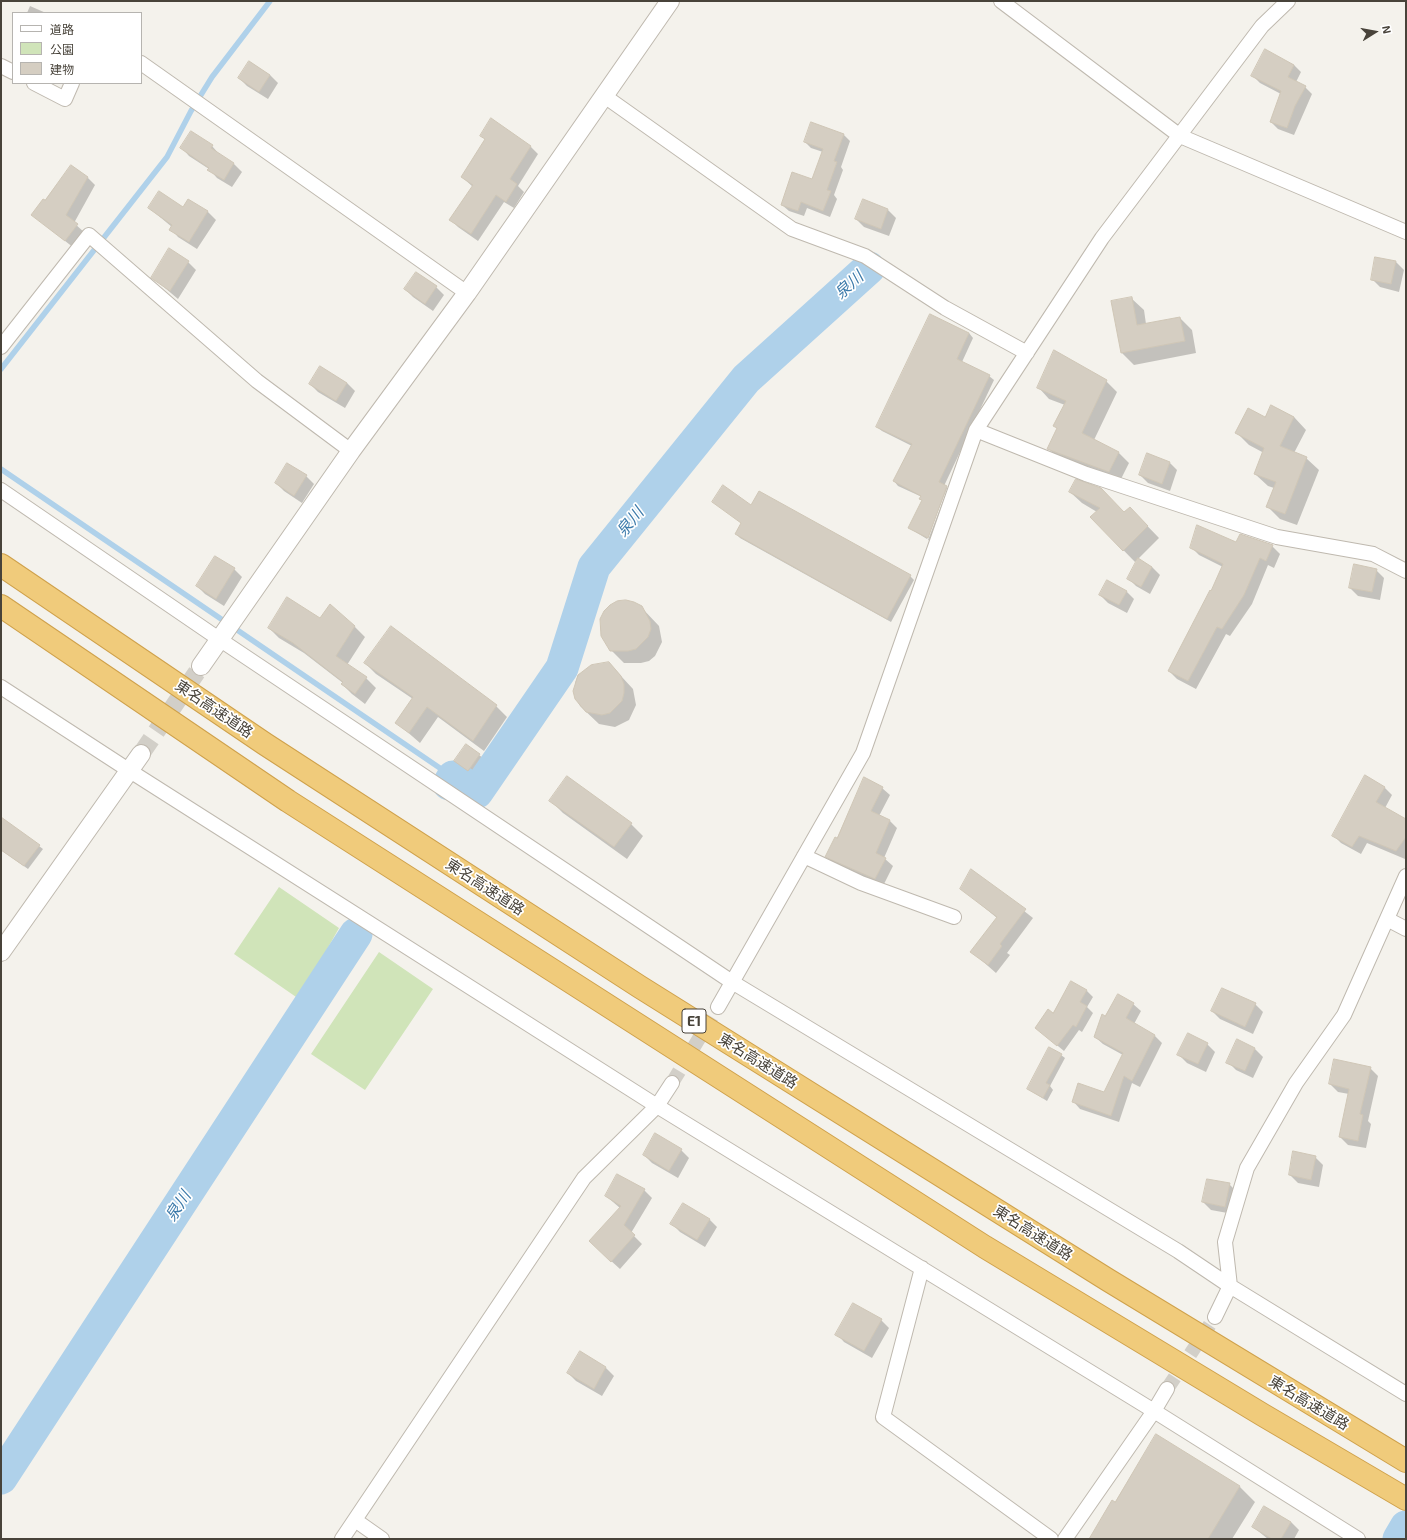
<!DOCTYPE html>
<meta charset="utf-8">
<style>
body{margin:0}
#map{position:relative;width:1407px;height:1540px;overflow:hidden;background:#f4f2ec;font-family:"Exo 2","Noto Sans JP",sans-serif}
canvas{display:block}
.frame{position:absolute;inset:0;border:2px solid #48433a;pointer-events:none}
.legend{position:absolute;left:12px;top:12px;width:130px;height:72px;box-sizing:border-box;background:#fff;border:1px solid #b6b4b0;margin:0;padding:5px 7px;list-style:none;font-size:12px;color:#48433a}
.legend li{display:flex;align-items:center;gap:8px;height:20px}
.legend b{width:20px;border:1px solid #b6b4b0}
.north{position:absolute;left:1355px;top:12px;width:40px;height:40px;-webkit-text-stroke:3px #fff;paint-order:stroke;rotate:79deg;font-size:11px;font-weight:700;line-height:16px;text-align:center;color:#48433a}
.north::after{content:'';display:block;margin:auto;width:14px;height:18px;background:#48433a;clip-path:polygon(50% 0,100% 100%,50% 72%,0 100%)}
</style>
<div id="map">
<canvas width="1407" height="1540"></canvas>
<div class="frame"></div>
<ul class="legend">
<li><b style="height:5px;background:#fff"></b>道路</li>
<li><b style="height:11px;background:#d0e4b9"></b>公園</li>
<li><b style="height:11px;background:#d5cec2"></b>建物</li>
</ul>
<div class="north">N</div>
</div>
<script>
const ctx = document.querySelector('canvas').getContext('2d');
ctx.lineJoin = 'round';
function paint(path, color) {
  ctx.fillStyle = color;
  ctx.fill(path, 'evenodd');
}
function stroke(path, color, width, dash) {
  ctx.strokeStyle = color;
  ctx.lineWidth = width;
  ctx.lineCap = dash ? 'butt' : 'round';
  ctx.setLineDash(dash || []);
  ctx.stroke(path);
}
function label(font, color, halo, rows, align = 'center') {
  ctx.font = font + ' "Exo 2","Noto Sans JP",sans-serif';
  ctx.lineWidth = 3.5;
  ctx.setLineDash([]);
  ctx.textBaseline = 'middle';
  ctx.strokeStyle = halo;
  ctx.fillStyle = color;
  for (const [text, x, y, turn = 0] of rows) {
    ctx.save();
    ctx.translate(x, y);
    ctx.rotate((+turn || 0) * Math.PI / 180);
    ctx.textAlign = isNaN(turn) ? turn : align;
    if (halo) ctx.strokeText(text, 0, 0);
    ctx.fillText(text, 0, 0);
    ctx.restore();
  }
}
paint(new Path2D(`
 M 279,887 L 339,928 L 299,999 L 234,954 Z
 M 379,952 L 433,989 L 365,1090 L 311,1054 Z`), '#d0e4b9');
paint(new Path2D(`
 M 30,6 L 46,13 L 27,13 Z
 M 1265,51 L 1294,65 L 1301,72 L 1296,82 L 1305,87 L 1312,94 L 1294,135 L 1278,129 L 1271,122 L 1281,94 L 1260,83 L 1253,76 Z
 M 250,62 L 270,75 L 278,83 L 268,99 L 247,86 L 239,78 Z
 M 491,119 L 531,147 L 538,154 L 518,186 L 524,192 L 514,208 L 504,202 L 478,241 L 458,227 L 451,220 L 473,187 L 462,177 L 486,140 L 481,135 Z
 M 843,134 L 850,141 L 841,167 L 843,170 L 834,195 L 837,199 L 830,217 L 807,208 L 804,216 L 789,211 L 782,205 L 812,180 L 823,152 L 811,148 L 805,142 Z
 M 212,146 L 220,155 L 234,164 L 242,172 L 232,187 L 217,178 L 209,169 L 189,156 L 182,148 Z
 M 87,177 L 95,185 L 74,223 L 85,233 L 74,248 L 32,215 L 45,202 Z
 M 189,200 L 208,212 L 216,220 L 197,249 L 178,237 L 171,229 L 172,227 L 149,208 L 184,209 Z
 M 863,201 L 888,210 L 896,218 L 889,236 L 864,227 L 856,219 Z
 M 1376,258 L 1396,262 L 1404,270 L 1399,292 L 1380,287 L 1372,279 Z
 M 188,262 L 196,270 L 178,299 L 152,277 Z
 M 436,287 L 444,295 L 433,311 L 413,297 L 405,289 Z
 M 1131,298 L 1144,310 L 1146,324 L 1180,318 L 1192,330 L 1196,353 L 1134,365 L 1122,353 Z
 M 969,333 L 973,338 L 962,362 L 989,376 L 994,380 L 944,486 L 947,488 L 927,539 L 909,528 L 922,501 L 922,497 L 898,486 L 894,481 L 912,446 L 882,431 L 877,427 Z
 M 320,367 L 347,383 L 355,391 L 345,408 L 318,392 L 310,384 Z
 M 1106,381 L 1117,392 L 1094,440 L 1118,452 L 1129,463 L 1119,483 L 1059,459 L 1048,448 L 1058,429 L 1054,425 L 1065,405 L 1049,399 L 1039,388 Z
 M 1272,406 L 1294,417 L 1306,430 L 1294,453 L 1306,458 L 1319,470 L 1297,525 L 1280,519 L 1267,506 L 1274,488 L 1268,486 L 1255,474 L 1264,453 L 1249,445 L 1237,433 L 1266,418 Z
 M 1169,462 L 1177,470 L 1170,491 L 1148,483 L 1140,475 Z
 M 306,476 L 314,484 L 302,503 L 284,491 L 276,483 Z
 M 948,488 L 951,492 L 932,542 L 928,540 Z
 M 1070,492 L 1124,513 L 1130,508 L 1159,538 L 1135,562 L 1091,517 L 1097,512 L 1082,503 Z
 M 713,502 L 752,506 L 910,576 L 914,580 L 891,622 L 740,538 L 736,534 L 742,523 Z
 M 1272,546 L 1280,554 L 1274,568 L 1268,565 L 1252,604 L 1230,636 L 1226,634 L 1196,689 L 1177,679 L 1169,671 L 1212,593 L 1223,567 L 1199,555 L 1191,547 Z
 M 1138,560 L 1152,567 L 1160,575 L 1150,594 L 1136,586 L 1128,578 Z
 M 234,569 L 242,577 L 224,606 L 205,594 L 197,586 Z
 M 1376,570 L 1384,578 L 1380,600 L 1358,596 L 1350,588 Z
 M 1126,591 L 1134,599 L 1127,613 L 1108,603 L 1100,595 Z
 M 641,607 L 659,626 L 662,642 L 655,656 L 649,661 L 641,663 L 624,663 L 611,650 L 602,635 L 600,627 L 605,612 Z
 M 320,619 L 355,627 L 365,637 L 347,665 L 366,678 L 376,688 L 365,704 L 352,694 L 342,684 L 343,683 L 304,653 L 279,638 L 269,628 Z
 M 365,663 L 496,706 L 507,717 L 484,751 L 438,717 L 420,743 L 397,723 L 413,699 L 376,674 Z
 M 609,663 L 633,689 L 636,705 L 629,720 L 615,727 L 599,724 L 580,706 L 576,699 L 575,683 L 578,675 L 591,666 Z
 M 479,755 L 483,758 L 472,774 L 455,761 Z
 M 1384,787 L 1392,795 L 1385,808 L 1406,820 L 1405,859 L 1367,843 L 1361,854 L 1341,843 L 1333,835 Z
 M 882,788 L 890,795 L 879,816 L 890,821 L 897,828 L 884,858 L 893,866 L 883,886 L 834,864 L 826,856 L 838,839 Z
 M 551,801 L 631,824 L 643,836 L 627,859 L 563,813 Z
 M 1,818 L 43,849 L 28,869 L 1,850 Z
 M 972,870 L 1033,918 L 1007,953 L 1010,955 L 996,973 L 972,952 L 997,918 L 962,889 Z
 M 1071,982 L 1087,991 L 1093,997 L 1087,1007 L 1093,1013 L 1082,1032 L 1079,1030 L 1064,1051 L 1036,1028 L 1053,1014 Z
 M 1133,1004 L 1141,1011 L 1134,1024 L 1155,1036 L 1162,1043 L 1140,1087 L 1132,1083 L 1119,1122 L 1080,1109 L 1073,1101 L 1105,1093 L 1123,1055 L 1103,1044 L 1095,1037 L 1106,1018 Z
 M 1255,1004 L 1263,1012 L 1253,1034 L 1220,1019 L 1212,1011 Z
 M 1207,1044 L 1215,1052 L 1206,1072 L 1187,1063 L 1179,1055 Z
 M 1255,1049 L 1263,1057 L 1253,1078 L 1236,1070 L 1228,1062 Z
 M 1061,1055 L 1065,1058 L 1050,1086 L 1053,1090 L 1047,1101 L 1028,1089 Z
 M 1370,1068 L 1378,1076 L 1368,1121 L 1371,1124 L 1366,1148 L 1348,1145 L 1340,1137 L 1349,1094 L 1338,1092 L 1330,1084 Z
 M 656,1135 L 681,1150 L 689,1158 L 678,1178 L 652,1163 L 644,1155 Z
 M 1315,1157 L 1323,1165 L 1319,1187 L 1298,1183 L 1290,1175 Z
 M 618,1176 L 644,1190 L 652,1198 L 631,1233 L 642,1244 L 620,1269 L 598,1249 L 620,1208 L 606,1196 Z
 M 1229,1184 L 1237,1192 L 1233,1214 L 1211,1210 L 1203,1202 Z
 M 709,1219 L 717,1227 L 705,1247 L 680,1232 L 672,1224 Z
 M 881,1320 L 889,1328 L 872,1358 L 844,1342 L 837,1334 Z
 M 580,1353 L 606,1368 L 614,1376 L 602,1396 L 576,1381 L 568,1373 Z
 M 1157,1436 L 1240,1487 L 1255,1502 L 1232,1539 L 1090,1539 L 1115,1503 Z
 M 1265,1507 L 1291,1522 L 1299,1530 L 1294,1539 L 1268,1539 L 1253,1527 Z`), '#0003');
stroke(new Path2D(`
 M 1,369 L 167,157 L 191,111 L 212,77 L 270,1
 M 1,469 L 453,777`), '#afd1ea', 5.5);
stroke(new Path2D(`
 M 449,784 L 453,777 L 477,792 L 562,668 L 594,567 L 746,379 L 869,268
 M 1,1478 L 356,934
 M 1399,1539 L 1406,1527`), '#afd1ea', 33);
const building = new Path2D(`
 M 1265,49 L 1294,65 L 1288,77 L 1306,86 L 1295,106 L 1287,128 L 1270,122 L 1281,91 L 1251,76 Z
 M 249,61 L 270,75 L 259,92 L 238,78 Z
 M 491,118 L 531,146 L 510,179 L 517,184 L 506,202 L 496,195 L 471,234 L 449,220 L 473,185 L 461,177 L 485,139 L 480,136 Z
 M 811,122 L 844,134 L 834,161 L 837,162 L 827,190 L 831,191 L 823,211 L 801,202 L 798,211 L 781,205 L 792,172 L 812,179 L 823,149 L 804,142 Z
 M 191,131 L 213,145 L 211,148 L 234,163 L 224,180 L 207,170 L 209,168 L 180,148 Z
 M 71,165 L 88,177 L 66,215 L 78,224 L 65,241 L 31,215 L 43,199 L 45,200 Z
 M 159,191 L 183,207 L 188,199 L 208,211 L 189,242 L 169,230 L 172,225 L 148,208 Z
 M 863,199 L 888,209 L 881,229 L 855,219 Z
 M 169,248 L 189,261 L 170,291 L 151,278 Z
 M 1375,257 L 1396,261 L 1391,284 L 1371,280 Z
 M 416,272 L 437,286 L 425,304 L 404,289 Z
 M 1132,297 L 1137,325 L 1180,317 L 1185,341 L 1121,353 L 1111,301 Z
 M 930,314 L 969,333 L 957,359 L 990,375 L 939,482 L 947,486 L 928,538 L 908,528 L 922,500 L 919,499 L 921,496 L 893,481 L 912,444 L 876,427 Z
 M 1054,350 L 1107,380 L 1082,433 L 1119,452 L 1109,472 L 1047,449 L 1057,428 L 1053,426 L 1066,401 L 1037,388 Z
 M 320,366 L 347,383 L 336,401 L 309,384 Z
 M 1271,405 L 1294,417 L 1280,446 L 1307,457 L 1285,514 L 1266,507 L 1276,482 L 1254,474 L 1264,448 L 1235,433 L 1248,408 L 1265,417 Z
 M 1147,453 L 1170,462 L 1162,484 L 1139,475 Z
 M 287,463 L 307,475 L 294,496 L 275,483 Z
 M 1076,479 L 1101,488 L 1124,512 L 1130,507 L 1148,526 L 1123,551 L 1090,517 L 1100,508 L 1069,492 Z
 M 723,485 L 751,505 L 759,491 L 911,575 L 887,619 L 735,534 L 741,523 L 712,502 Z
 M 1197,525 L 1236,542 L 1240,534 L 1273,545 L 1266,561 L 1260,558 L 1244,595 L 1222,629 L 1217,627 L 1188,681 L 1168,671 L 1210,590 L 1211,591 L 1223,564 L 1190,548 Z
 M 215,556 L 235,568 L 216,599 L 196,586 Z
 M 1138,558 L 1152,567 L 1141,587 L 1127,579 Z
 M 1354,564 L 1377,569 L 1372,592 L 1349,588 Z
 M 1107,580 L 1127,591 L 1119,605 L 1099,595 Z
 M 287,597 L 320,618 L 330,604 L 355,626 L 336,656 L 367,677 L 355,694 L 341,684 L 343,682 L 293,643 L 268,628 Z
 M 626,600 L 634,602 L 642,606 L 650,621 L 651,629 L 648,637 L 636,649 L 628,651 L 610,651 L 601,636 L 600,619 L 604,611 L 610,605 L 617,601 Z
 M 391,626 L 497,705 L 473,741 L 427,707 L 409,733 L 395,723 L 413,697 L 364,663 Z
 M 609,662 L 621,676 L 624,684 L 624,693 L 622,701 L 610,713 L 602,715 L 586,712 L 575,699 L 573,691 L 578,675 L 591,665 Z
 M 466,744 L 480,754 L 468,771 L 454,761 Z
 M 1365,775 L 1385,787 L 1376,802 L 1406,819 L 1406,837 L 1396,851 L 1359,836 L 1352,847 L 1332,836 Z
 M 567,776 L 632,823 L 614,847 L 549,801 Z
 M 864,777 L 883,787 L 871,811 L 890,820 L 876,853 L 886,858 L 875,879 L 825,857 L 835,837 L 837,838 Z
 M 1,817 L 40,845 L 24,866 L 1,850 Z
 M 971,869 L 1026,909 L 1000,944 L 1002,946 L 988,965 L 970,952 L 997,917 L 960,889 Z
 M 1071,981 L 1087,990 L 1080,1002 L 1087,1006 L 1076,1027 L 1073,1025 L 1057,1046 L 1035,1028 L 1048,1009 L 1053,1013 Z
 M 1222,988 L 1256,1003 L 1245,1027 L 1211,1011 Z
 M 1118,994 L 1134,1003 L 1126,1018 L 1155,1035 L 1132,1081 L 1124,1076 L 1111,1116 L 1072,1102 L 1078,1083 L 1104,1092 L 1123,1053 L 1094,1037 L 1102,1014 L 1105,1016 Z
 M 1188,1033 L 1208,1043 L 1198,1064 L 1177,1055 Z
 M 1237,1039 L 1255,1048 L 1245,1071 L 1226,1063 Z
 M 1049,1047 L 1062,1054 L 1046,1083 L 1050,1085 L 1043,1098 L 1027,1089 Z
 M 1334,1059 L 1371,1067 L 1360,1114 L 1363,1115 L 1358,1141 L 1339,1137 L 1349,1089 L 1329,1084 Z
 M 655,1133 L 682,1149 L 669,1171 L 643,1155 Z
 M 1293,1151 L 1316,1156 L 1311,1180 L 1289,1175 Z
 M 617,1174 L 645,1189 L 624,1225 L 635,1235 L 611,1262 L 589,1241 L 621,1206 L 605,1196 Z
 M 1207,1179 L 1230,1183 L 1225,1207 L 1202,1202 Z
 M 683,1203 L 710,1219 L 697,1240 L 670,1224 Z
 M 853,1303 L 882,1319 L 864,1351 L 835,1335 Z
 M 580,1351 L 606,1367 L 594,1389 L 567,1373 Z
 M 1156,1434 L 1240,1486 L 1208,1539 L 1089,1539 L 1112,1500 L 1115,1502 Z
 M 1264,1506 L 1291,1522 L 1281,1539 L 1272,1539 L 1252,1527 Z`);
paint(building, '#d5cec2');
stroke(building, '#cfc6b6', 1);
stroke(new Path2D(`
 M 672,1083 L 718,1007
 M 1167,1389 L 1215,1317`), '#d2cfc8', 14, [14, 7]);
stroke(new Path2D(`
 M 141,754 L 201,666`), '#d2cfc8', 18, [18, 9]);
const minor = new Path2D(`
 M 1001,1 L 1180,136 L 1406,232
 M 141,63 L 467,293
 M 1,66 L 13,72
 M 34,83 L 65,99 L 72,83
 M 603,95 L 792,229 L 865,256 L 945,308 L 1027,353
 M 1,347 L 89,235 L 257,381 L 351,451
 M 976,430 L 1086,474 L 1277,537 L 1373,554 L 1406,571
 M 1,490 L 219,639 L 732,982 L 1178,1251 L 1230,1286 L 1406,1394
 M 1,687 L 130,771 L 657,1106 L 1154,1411 L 1358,1539
 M 804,856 L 861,883 L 954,917
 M 1387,919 L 1406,929
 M 718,1007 L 863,753 L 976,430 L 1102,238 L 1262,26 L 1288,1
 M 922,1268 L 883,1417 L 1051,1539
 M 1215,1317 L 1230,1286 L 1225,1242 L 1247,1168 L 1296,1083 L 1344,1015 L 1406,876
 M 355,1520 L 382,1539
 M 342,1539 L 584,1178 L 657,1106 L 672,1083
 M 1065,1539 L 1154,1411 L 1167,1389`);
const tertiary = new Path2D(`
 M 201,666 L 351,451 L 467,293 L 670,1
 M 1,952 L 141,754`);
const motorway = new Path2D(`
 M 1,565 L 265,744 L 640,987 L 1108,1280 L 1406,1461
 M 1,606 L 288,801 L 985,1247 L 1263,1415 L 1406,1499`);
stroke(minor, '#bfb9af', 16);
stroke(tertiary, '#bfb9af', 20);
stroke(motorway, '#cfa14b', 24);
stroke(minor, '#fff', 14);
stroke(tertiary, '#fff', 18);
stroke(motorway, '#f0cb7b', 22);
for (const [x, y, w] of [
 [694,1021,24]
]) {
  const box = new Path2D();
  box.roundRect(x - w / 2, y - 12, w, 24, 3);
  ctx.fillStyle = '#fff';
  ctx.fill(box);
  stroke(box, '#48433a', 1);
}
label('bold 14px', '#48433a', null, [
 ["E1",694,1021]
]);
label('15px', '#48433a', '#fff', [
 ["東名高速道路",214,709,34],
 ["東名高速道路",485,887,33],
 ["東名高速道路",758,1061,32],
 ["東名高速道路",1033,1233,32],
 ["東名高速道路",1309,1403,31]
]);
label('italic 16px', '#3c7aaa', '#fff', [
 ["泉川",849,285,-42],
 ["泉川",630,522,-51],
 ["泉川",178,1206,-57]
]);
</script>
